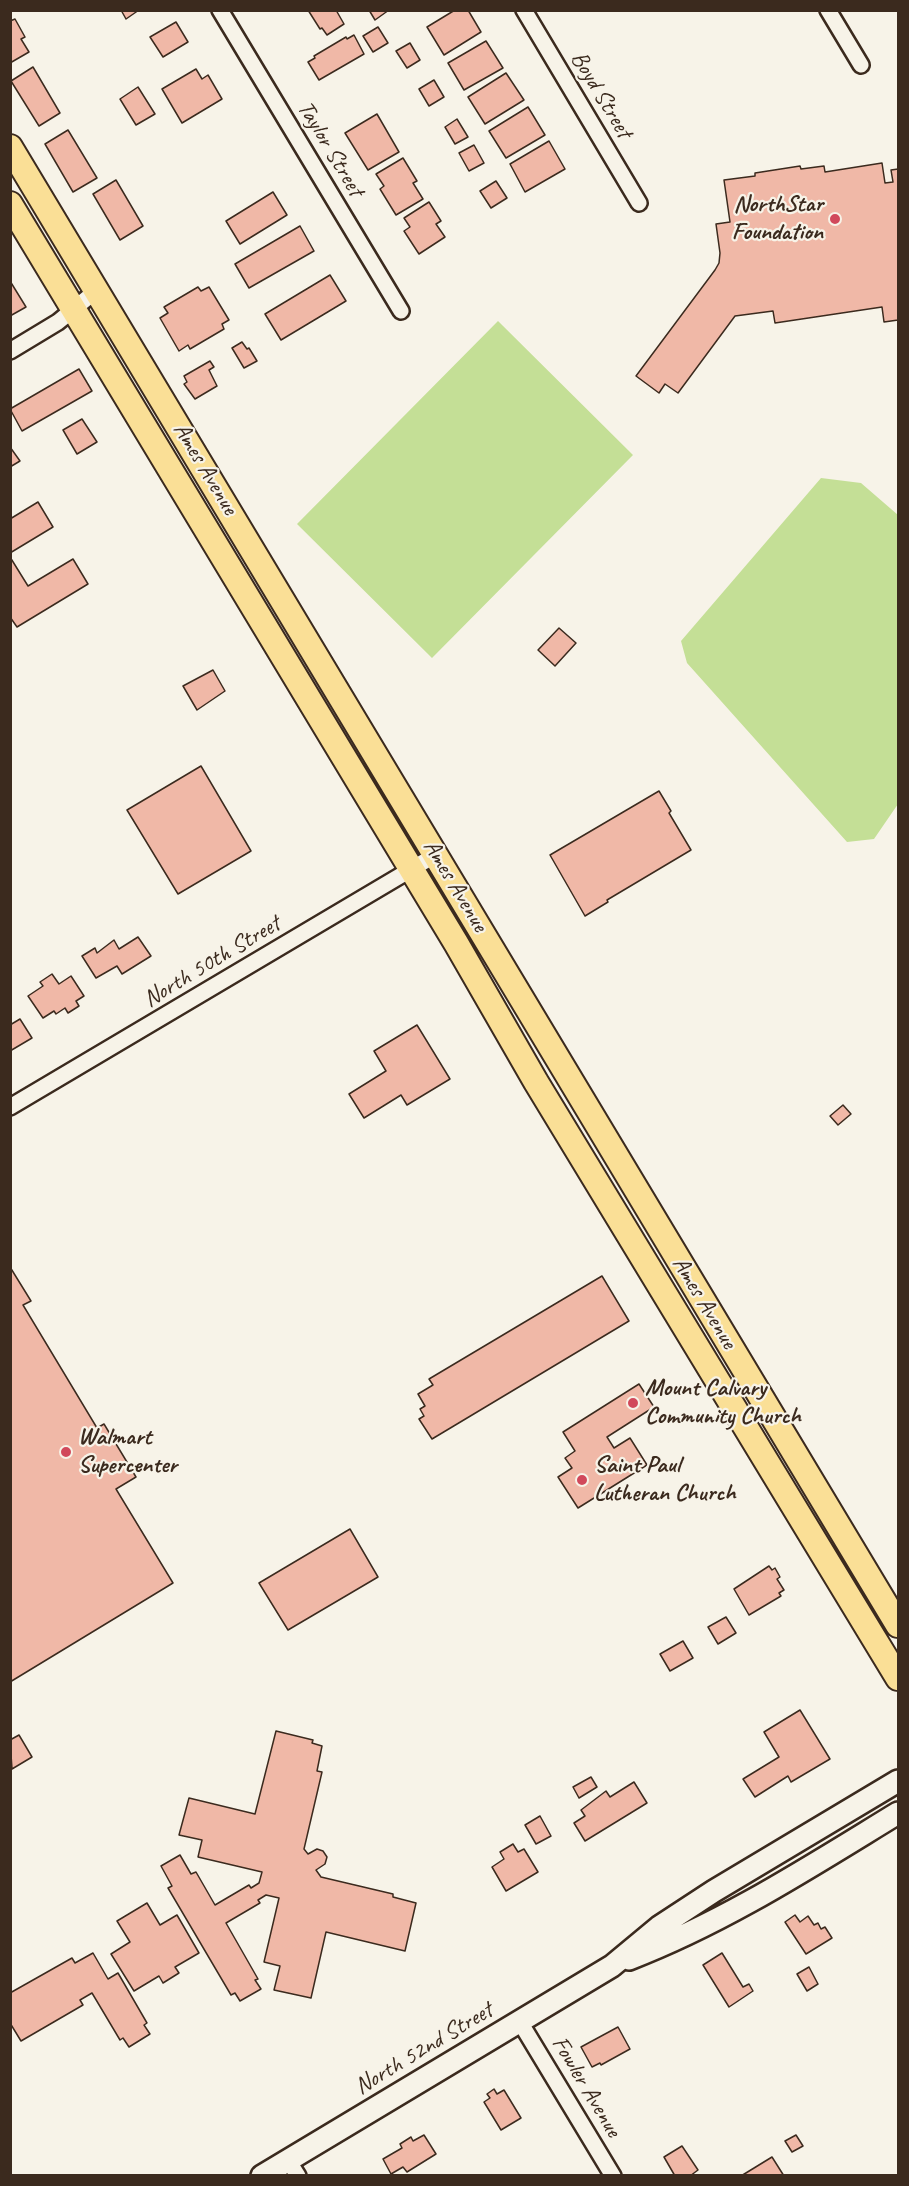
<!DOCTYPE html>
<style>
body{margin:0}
#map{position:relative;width:909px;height:2186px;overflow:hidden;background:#f7f3e8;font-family:Caveat,sans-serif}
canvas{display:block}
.frame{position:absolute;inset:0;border:12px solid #3b2a1e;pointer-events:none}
</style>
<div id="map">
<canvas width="909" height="2186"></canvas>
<div class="frame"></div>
</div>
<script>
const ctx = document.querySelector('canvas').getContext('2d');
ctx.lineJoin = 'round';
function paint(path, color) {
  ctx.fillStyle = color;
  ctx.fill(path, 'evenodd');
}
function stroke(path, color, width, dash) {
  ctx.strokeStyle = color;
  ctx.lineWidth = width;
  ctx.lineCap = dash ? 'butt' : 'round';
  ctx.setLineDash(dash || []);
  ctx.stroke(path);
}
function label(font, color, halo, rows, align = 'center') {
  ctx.font = font + ' Caveat,sans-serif';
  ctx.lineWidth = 4.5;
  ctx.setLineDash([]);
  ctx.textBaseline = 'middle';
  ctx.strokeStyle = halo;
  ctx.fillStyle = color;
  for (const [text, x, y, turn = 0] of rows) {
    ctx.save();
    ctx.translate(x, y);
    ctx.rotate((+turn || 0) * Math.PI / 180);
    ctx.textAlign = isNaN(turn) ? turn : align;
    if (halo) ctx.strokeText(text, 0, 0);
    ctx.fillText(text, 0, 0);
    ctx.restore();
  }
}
paint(new Path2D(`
 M 498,321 L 633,455 L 432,658 L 297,524 Z
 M 821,478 L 861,483 L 898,515 L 898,804 L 874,839 L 847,842 L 687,663 L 681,641 Z`), '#c4df96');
const building = new Path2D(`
 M 121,10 L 139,10 L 126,19 Z
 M 308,10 L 336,10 L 344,24 L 327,35 L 322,28 L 320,29 Z
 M 369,10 L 389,10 L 375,20 Z
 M 455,10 L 468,10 L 481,32 L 444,55 L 427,27 Z
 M 15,19 L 25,37 L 21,39 L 29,52 L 10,63 L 10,21 Z
 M 176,22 L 188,42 L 163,57 L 150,37 Z
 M 378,27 L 388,43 L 373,52 L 363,36 Z
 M 354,35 L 364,54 L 319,80 L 308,62 L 315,58 L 314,56 L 346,37 L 347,39 Z
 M 486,41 L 503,68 L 464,90 L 448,63 Z
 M 410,43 L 420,60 L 407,68 L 396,51 Z
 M 33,67 L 60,113 L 39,126 L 11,81 Z
 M 196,69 L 202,79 L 208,75 L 222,99 L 182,123 L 162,89 Z
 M 506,73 L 524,100 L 485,124 L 468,97 Z
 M 434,80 L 444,97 L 429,106 L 419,89 Z
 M 138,87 L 155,114 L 136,125 L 120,99 Z
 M 528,107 L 545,135 L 506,158 L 489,131 Z
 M 377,114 L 399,152 L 368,170 L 345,133 Z
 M 457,119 L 468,137 L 455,144 L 445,127 Z
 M 68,130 L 97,178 L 73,192 L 45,144 Z
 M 549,141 L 565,169 L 525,192 L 510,164 Z
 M 474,145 L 484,163 L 469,171 L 459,153 Z
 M 403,158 L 417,181 L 413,183 L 423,199 L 396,215 L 380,189 L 384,186 L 376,174 Z
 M 882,163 L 885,183 L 893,182 L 891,170 L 898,169 L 898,320 L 884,322 L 882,307 L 775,323 L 773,311 L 735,316 L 678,393 L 665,384 L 659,393 L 636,376 L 715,270 L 719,263 L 720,253 L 716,224 L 730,222 L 724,180 L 755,176 L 755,173 L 800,166 L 801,169 L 824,166 L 825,172 Z
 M 116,180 L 143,226 L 120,240 L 93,194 Z
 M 496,181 L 507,198 L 491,208 L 480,191 Z
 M 273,192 L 287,215 L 240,244 L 226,221 Z
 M 429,202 L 441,221 L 436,224 L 445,237 L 419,254 L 404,231 L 410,227 L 404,218 Z
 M 300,226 L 314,251 L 249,288 L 235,264 Z
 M 330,275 L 346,301 L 281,340 L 265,314 Z
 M 10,281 L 26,307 L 10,316 Z
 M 198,287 L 201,291 L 209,287 L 229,320 L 222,324 L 224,329 L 190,349 L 188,345 L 179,351 L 160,318 L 168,313 L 164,307 Z
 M 242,342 L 247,349 L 249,348 L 257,361 L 244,368 L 232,348 Z
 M 210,361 L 214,367 L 209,370 L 217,386 L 195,399 L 184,384 L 187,382 L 184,376 Z
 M 79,369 L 92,391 L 22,431 L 10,409 Z
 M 82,419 L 97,442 L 77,454 L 63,430 Z
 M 10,447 L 20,461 L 10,467 Z
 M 38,502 L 53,527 L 10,553 L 10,519 Z
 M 10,557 L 28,586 L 73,559 L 88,584 L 17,627 L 10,617 Z
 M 559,628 L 576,643 L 555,666 L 538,650 Z
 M 213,670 L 225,691 L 197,710 L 183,686 Z
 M 201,766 L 251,851 L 178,894 L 127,810 Z
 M 659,791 L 671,811 L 669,813 L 691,850 L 607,900 L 608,902 L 585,916 L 550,855 Z
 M 138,937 L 151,956 L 122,974 L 117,966 L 96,978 L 82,956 L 95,948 L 97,953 L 114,940 L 119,949 Z
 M 52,974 L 59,984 L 71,976 L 84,996 L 76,1001 L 79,1006 L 68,1013 L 65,1008 L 56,1014 L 54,1011 L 43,1018 L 28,996 L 43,986 L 40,982 Z
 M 20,1019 L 32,1038 L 10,1051 L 10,1025 Z
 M 417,1025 L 450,1079 L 407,1105 L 401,1095 L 364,1118 L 349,1094 L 386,1071 L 374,1051 Z
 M 843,1105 L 851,1114 L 838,1125 L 830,1116 Z
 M 10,1267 L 31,1301 L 23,1305 L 97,1428 L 104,1424 L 136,1477 L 116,1489 L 173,1583 L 10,1682 Z
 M 602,1276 L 629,1321 L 432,1439 L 419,1419 L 424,1416 L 420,1409 L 425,1406 L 418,1394 L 433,1385 L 429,1379 Z
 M 639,1384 L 654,1407 L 607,1437 L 614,1448 L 630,1438 L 647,1465 L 578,1508 L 558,1477 L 572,1468 L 565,1458 L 575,1451 L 563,1432 Z
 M 350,1529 L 378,1577 L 288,1630 L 259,1583 Z
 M 769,1566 L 772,1570 L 775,1568 L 780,1577 L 777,1579 L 784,1590 L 779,1593 L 781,1596 L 749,1615 L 734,1589 Z
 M 726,1617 L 736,1633 L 718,1644 L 708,1627 Z
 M 683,1641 L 693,1658 L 670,1671 L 660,1654 Z
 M 800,1710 L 830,1759 L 791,1782 L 788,1776 L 755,1797 L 743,1779 L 779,1757 L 764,1732 Z
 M 276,1731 L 313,1740 L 312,1743 L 322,1746 L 317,1771 L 322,1772 L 304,1849 L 308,1854 L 317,1849 L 323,1851 L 327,1857 L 325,1864 L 316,1870 L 321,1877 L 393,1894 L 393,1897 L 416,1903 L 405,1951 L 326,1932 L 311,1998 L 274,1990 L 280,1966 L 264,1962 L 279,1898 L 266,1895 L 258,1900 L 260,1903 L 226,1923 L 258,1979 L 255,1980 L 261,1989 L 240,2001 L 235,1993 L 231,1995 L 168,1888 L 172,1886 L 161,1866 L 180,1855 L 191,1874 L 196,1872 L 215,1905 L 249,1885 L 251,1888 L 259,1883 L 262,1872 L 198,1857 L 202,1840 L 179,1835 L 189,1798 L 255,1814 Z
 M 19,1735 L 32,1757 L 12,1769 L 10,1740 Z
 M 591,1777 L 597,1787 L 579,1798 L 573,1787 Z
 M 634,1782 L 647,1803 L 585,1841 L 574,1823 L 585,1816 L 581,1810 L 606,1791 L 610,1797 Z
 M 540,1816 L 551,1836 L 536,1844 L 525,1825 Z
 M 513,1844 L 518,1852 L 524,1849 L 538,1872 L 506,1891 L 492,1867 L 504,1859 L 500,1852 Z
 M 147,1903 L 160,1925 L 177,1915 L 199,1953 L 175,1967 L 179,1973 L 163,1983 L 159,1976 L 134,1991 L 111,1954 L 130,1942 L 117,1921 Z
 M 795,1915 L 800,1922 L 808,1916 L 814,1925 L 818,1923 L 821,1929 L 825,1927 L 832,1938 L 806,1954 L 785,1922 Z
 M 93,1953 L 108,1979 L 118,1973 L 147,2023 L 144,2025 L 150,2034 L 129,2047 L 123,2038 L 120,2040 L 92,1993 L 80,2000 L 83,2005 L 21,2041 L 10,2023 L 10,1993 L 72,1958 L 75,1963 Z
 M 722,1953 L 743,1987 L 749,1984 L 753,1991 L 729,2007 L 703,1965 Z
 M 809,1967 L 818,1984 L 807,1991 L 797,1974 Z
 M 618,2027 L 630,2049 L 601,2065 L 600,2063 L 592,2067 L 581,2047 Z
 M 494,2089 L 497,2094 L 504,2090 L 521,2118 L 501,2130 L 484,2102 L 490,2098 L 487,2094 Z
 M 424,2135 L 436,2154 L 407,2172 L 403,2167 L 391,2174 L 383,2159 L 402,2148 L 400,2144 L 411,2137 L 413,2141 Z
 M 796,2135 L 803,2146 L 792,2152 L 785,2141 Z
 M 682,2146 L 698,2170 L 690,2176 L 675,2176 L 664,2157 Z
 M 772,2157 L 784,2176 L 741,2176 Z`);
paint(building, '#f0b8a7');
stroke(building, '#3b2a1e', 1.5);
const minor = new Path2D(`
 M 220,10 L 401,311
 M 524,10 L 639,203
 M 828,10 L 861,65
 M 10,351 L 58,322 L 97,290
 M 10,1107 L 437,854
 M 520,2022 L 613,2176
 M 288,2160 L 298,2176`);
const secondary = new Path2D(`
 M 629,1959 C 725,1922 811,1866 898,1813
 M 262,2176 L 612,1966 L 659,1927 L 714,1891 L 898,1781`);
const primary = new Path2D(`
 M 10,147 L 898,1625
 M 10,204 L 456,943 L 536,1082 L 898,1678`);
stroke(minor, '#3b2a1e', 20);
stroke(secondary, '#3b2a1e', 26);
stroke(primary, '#3b2a1e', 28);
stroke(minor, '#f7f3e8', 15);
stroke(secondary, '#f7f3e8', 21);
stroke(primary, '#fadf96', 24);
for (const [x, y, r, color] of [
 [835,219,6,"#d1495b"],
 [633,1403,6,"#d1495b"],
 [66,1452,6,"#d1495b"],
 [582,1480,6,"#d1495b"]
]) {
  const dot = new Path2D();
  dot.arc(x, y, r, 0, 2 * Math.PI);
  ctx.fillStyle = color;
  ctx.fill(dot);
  stroke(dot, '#f7f3e8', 2);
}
label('24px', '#3b2a1e', '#f7f3e8', [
 ["Boyd Street",601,95,59],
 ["Taylor Street",330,149,59],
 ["Ames Avenue",205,469,59],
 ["Ames Avenue",455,886,59],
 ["North 50th Street",212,962,-31],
 ["Ames Avenue",704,1303,59],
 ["North 52nd Street",424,2049,-31],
 ["Fowler Avenue",586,2087,59]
]);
label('bold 24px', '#3b2a1e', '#f7f3e8', [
 ["NorthStar",823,205,"right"],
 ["Foundation",823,233,"right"],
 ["Mount Calvary",645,1389],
 ["Community Church",645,1417],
 ["Walmart",78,1438],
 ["Supercenter",78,1466],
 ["Saint Paul",594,1466],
 ["Lutheran Church",594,1494]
], 'left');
</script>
